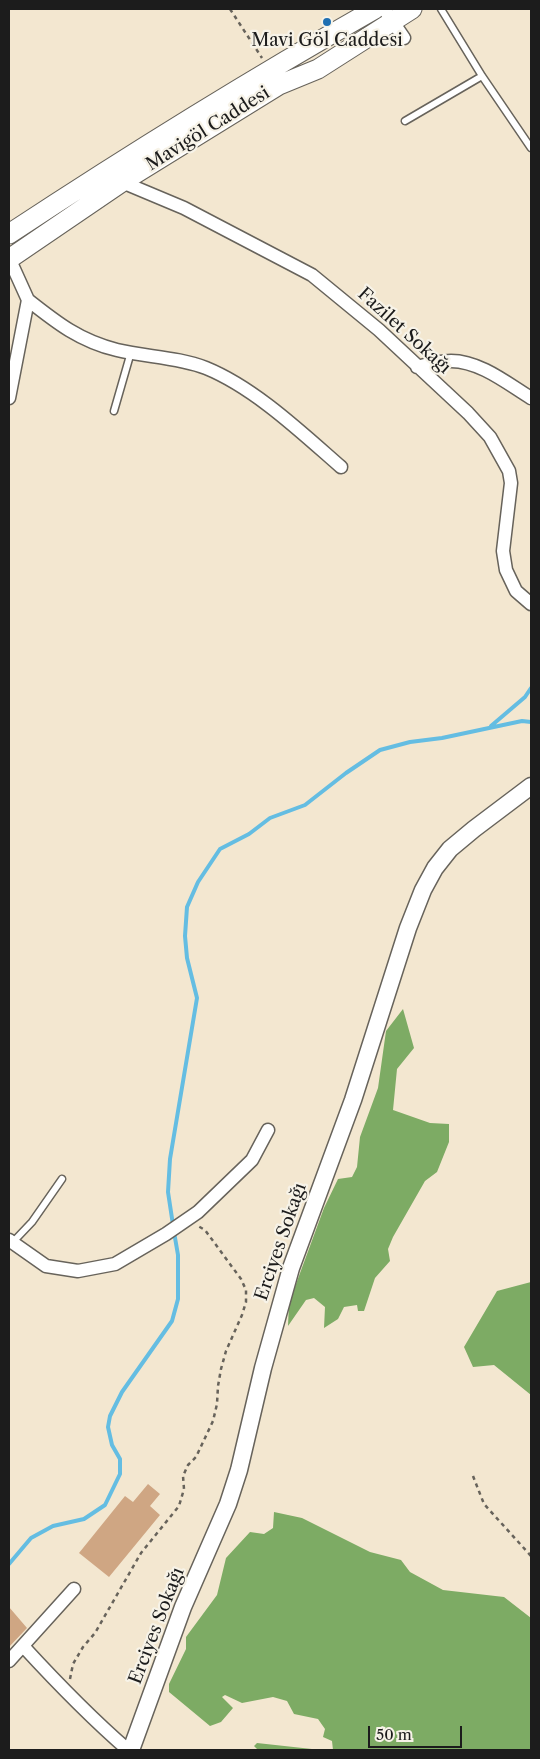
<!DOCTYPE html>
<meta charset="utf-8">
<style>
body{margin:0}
#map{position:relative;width:540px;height:1759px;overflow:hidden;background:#f3e7d0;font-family:"Libre Caslon Text",serif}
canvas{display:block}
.frame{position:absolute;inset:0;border:10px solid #1c1c1c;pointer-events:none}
.scale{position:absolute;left:368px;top:1726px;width:94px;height:22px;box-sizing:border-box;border:2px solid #1c1c1c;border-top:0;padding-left:6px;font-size:15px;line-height:18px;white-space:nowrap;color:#1c1c1c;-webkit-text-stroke:4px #f7f3e8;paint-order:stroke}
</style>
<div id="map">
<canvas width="540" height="1759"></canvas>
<div class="frame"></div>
<div class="scale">50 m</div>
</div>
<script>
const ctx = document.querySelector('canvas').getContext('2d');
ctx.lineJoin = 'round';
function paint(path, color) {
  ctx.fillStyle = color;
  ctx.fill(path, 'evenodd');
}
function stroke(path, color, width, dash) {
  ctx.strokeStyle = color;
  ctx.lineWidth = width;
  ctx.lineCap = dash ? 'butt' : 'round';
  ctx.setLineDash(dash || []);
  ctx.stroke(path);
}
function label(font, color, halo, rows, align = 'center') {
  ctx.font = font + ' "Libre Caslon Text",serif';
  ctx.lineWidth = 4.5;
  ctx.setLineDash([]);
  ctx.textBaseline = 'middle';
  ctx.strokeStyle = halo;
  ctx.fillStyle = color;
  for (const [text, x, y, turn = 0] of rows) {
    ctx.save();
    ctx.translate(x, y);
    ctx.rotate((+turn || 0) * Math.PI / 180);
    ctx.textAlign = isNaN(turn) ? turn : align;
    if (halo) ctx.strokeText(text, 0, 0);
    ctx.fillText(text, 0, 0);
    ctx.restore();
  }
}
paint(new Path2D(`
 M 403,1009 L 414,1048 L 397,1069 L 393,1110 L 430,1123 L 449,1124 L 449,1142 L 437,1172 L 425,1181 L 393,1237 L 388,1249 L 390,1261 L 375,1278 L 364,1311 L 358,1311 L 357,1305 L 344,1307 L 338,1319 L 324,1328 L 325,1307 L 314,1298 L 306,1300 L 288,1326 L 289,1303 L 324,1208 L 338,1179 L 352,1177 L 357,1167 L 360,1137 L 378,1088 L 386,1031 Z
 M 531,1282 L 531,1395 L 494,1365 L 473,1367 L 464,1347 L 497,1291 Z
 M 274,1512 L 302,1518 L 370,1552 L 401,1560 L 410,1572 L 443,1590 L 504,1597 L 531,1618 L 531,1750 L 333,1750 L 332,1741 L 323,1737 L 325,1729 L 318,1719 L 294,1714 L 287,1701 L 273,1697 L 242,1703 L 225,1695 L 222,1697 L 233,1708 L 221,1722 L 210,1726 L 169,1692 L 169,1684 L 186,1649 L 186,1637 L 217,1595 L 226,1558 L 250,1532 L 264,1534 L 273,1528 Z
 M 257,1743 L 321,1750 L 322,1750 L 258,1750 L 254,1746 Z`), '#7dab64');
stroke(new Path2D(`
 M 491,726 L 525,697 L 531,688
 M 173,1225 L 168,1192 L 170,1159 L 197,998 L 187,958 L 185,936 L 187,907 L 198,882 L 220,849 L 249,834 L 270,818 L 305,805 L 346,773 L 380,750 L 410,742 L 442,738 L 522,721 L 531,722
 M 9,1564 L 31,1538 L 53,1526 L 84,1519 L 105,1505 L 120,1474 L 120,1459 L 112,1445 L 108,1427 L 110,1416 L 122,1392 L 172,1321 L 178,1299 L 178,1255 L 174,1232`), '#64bde2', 4);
paint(new Path2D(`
 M 148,1484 L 160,1494 L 150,1506 L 160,1515 L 109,1577 L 79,1553 L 125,1496 L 133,1502 Z
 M 9,1607 L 27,1628 L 9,1647 Z`), '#cfa683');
const service = new Path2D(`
 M 441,9 L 482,76 L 531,148
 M 405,121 L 482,76
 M 114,411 L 131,352
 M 13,1242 L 32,1222 L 62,1179`);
const minor = new Path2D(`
 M 384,9 L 404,38
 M 122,182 L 184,208 L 312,275 L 379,330 L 468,413 L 490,437 L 509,471 L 511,483 L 503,551 L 506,570 L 516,591 L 531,604
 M 28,300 C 57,323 80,341 117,350 C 146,357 178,357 206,368 C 255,388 302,433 341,467
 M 417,367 C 428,364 440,361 451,361 C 480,361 508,384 531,398
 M 9,398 L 28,300 L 9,258
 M 9,1240 L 46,1266 L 78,1271 L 115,1264 L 166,1234 L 198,1212 L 252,1160 L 268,1130
 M 23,1646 C 57,1683 91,1718 128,1750
 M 9,1661 L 74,1589`);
const tertiary = new Path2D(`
 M 131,1750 L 183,1607 L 228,1504 L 239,1470 L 263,1368 L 291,1268 L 353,1100 L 408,928 L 423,890 L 435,868 L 450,849 L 474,829 L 531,786`);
const secondary = new Path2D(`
 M 9,234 C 129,155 250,80 375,9
 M 9,259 L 122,182 L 279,85 L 318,69 L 412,9`);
stroke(service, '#67635b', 9);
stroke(minor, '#67635b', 15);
stroke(tertiary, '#67635b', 19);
stroke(secondary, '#67635b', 21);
stroke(new Path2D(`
 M 230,9 L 262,58
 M 473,1476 L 484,1504 L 531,1556
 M 70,1679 L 73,1664 L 83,1647 L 95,1633 L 141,1553 L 179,1506 L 184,1489 L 183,1476 L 188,1465 L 196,1457 L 213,1421 L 217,1404 L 218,1386 L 221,1369 L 226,1351 L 242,1315 L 246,1302 L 246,1290 L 241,1279 L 205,1230 L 198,1226`), '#67635b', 2.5, [4, 4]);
stroke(service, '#fff', 6);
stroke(minor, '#fff', 12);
stroke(tertiary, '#fff', 16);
stroke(secondary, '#fff', 19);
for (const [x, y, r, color] of [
 [327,22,5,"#1f6fb2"]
]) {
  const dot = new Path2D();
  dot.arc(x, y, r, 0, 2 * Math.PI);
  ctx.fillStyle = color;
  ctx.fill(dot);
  stroke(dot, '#f7f3e8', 2);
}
label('18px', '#1c1c1c', '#f7f3e8', [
 ["Mavi Göl Caddesi",327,41]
]);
label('18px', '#1c1c1c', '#f7f3e8', [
 ["Mavigöl Caddesi",208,129,-32],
 ["Fazilet Sokağı",404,331,42],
 ["Erciyes Sokağı",281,1242,-71],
 ["Erciyes Sokağı",157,1626,-69]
]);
</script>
